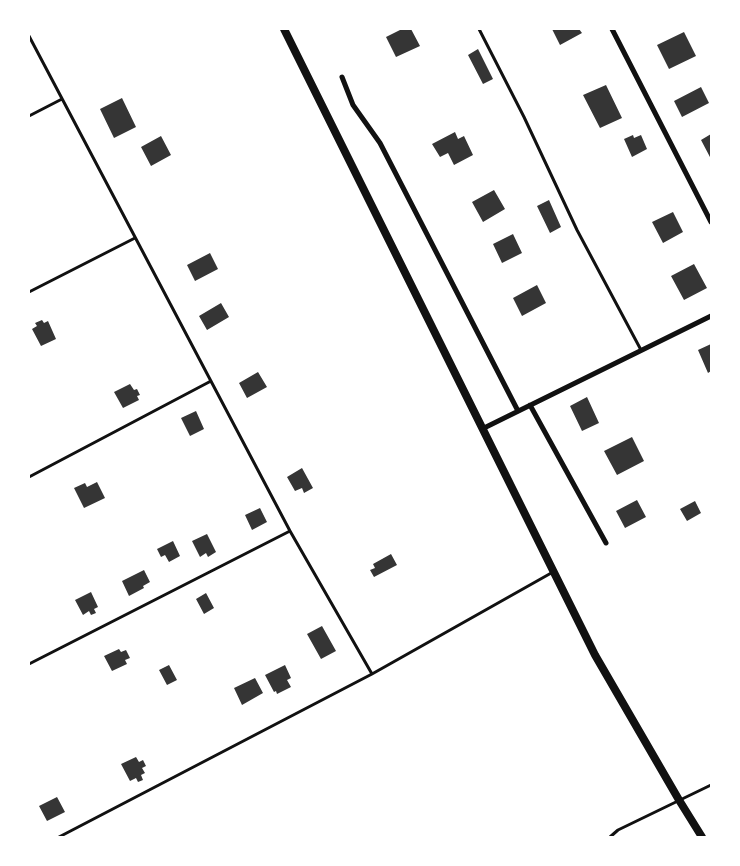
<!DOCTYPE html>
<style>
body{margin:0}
#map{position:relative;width:740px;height:866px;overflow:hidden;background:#fff;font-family:Roboto,sans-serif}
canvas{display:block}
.frame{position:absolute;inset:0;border:30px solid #fff;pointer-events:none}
</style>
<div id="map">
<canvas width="740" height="866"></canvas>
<div class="frame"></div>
</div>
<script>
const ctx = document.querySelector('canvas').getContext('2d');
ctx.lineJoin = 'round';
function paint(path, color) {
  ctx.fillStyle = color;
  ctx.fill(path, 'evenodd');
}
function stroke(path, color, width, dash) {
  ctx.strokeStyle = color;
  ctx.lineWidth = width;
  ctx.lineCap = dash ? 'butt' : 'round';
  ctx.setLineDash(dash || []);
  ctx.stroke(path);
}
paint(new Path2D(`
 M 402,29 L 411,29 L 420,46 L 396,57 L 386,37 Z
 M 552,29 L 579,29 L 582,33 L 560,45 Z
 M 684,32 L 696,56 L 669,69 L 657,45 Z
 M 478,49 L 493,79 L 483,84 L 468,55 Z
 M 606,85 L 622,118 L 600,128 L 583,95 Z
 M 701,87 L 709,103 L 682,117 L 674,101 Z
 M 122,98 L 136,127 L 114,138 L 100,109 Z
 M 455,132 L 458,139 L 464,136 L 473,155 L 454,165 L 448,153 L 440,157 L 432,144 Z
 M 711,134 L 711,159 L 701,140 Z
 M 633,135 L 634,138 L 641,135 L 647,149 L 632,157 L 624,139 Z
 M 161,136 L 171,155 L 151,166 L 141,147 Z
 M 494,190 L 505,209 L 483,222 L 472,202 Z
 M 549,200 L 561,227 L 550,233 L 537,206 Z
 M 673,212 L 683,232 L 663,243 L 652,222 Z
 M 513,234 L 522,253 L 502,263 L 493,244 Z
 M 210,253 L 218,269 L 195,281 L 187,265 Z
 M 694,264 L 707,288 L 684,300 L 671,276 Z
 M 537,285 L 546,303 L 522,316 L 513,298 Z
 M 221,303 L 229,317 L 207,330 L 199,316 Z
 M 42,320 L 44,323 L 48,321 L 56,339 L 41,346 L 32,329 L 37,326 L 35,323 Z
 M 711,344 L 711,371 L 708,373 L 698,350 Z
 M 258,372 L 267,387 L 247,398 L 239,383 Z
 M 130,384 L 134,390 L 137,389 L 140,395 L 137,396 L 139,400 L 123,408 L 114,392 Z
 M 587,397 L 599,423 L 582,431 L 570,406 Z
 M 196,411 L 204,429 L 190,436 L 181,418 Z
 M 632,437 L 644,461 L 617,475 L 604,451 Z
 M 302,468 L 313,488 L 304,493 L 302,488 L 295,491 L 287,477 Z
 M 97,482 L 105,498 L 84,508 L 74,488 L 85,483 L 87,487 Z
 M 637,500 L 646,517 L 625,528 L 616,511 Z
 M 695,501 L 701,513 L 687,521 L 680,509 Z
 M 260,508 L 267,522 L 252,530 L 245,515 Z
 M 207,534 L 216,552 L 208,557 L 206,553 L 200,557 L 192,541 Z
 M 173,541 L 180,556 L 169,562 L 165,555 L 161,557 L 157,549 Z
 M 391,554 L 397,565 L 374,577 L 370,570 L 375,568 L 373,564 Z
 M 144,570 L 150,582 L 143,586 L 144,588 L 129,596 L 122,581 Z
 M 91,592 L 98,607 L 94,609 L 96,613 L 91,615 L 89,611 L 83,615 L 75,600 Z
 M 206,593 L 214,608 L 204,614 L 196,599 Z
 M 322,626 L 336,651 L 321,659 L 307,634 Z
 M 119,649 L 121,652 L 126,650 L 130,658 L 125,660 L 127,664 L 112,671 L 104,656 Z
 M 169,665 L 177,680 L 167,685 L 159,670 Z
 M 285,665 L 291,678 L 287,680 L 291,687 L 277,694 L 276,691 L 274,692 L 265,675 Z
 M 255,678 L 263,693 L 242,705 L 234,688 Z
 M 136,757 L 139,762 L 143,760 L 146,766 L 142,768 L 145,773 L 141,775 L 143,780 L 138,782 L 136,778 L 130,781 L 121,764 Z
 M 57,797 L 65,812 L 47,821 L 39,806 Z`), '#353535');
stroke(new Path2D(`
 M 479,29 L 524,117 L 577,230 L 641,350
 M 29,36 L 290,531 L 372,674 L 553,572
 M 29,116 L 62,99
 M 29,292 L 135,238
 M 29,477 L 211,381
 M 29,664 L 290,531
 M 59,837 L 372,674
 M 610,837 L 618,830 L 711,785`), '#111', 3);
stroke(new Path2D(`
 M 612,29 L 711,222
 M 342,77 L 353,105 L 380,143 L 518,411
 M 530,405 L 606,543
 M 482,429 L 711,316`), '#111', 5);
stroke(new Path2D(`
 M 284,29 L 595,655 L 679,800 L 702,837`), '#111', 8);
</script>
